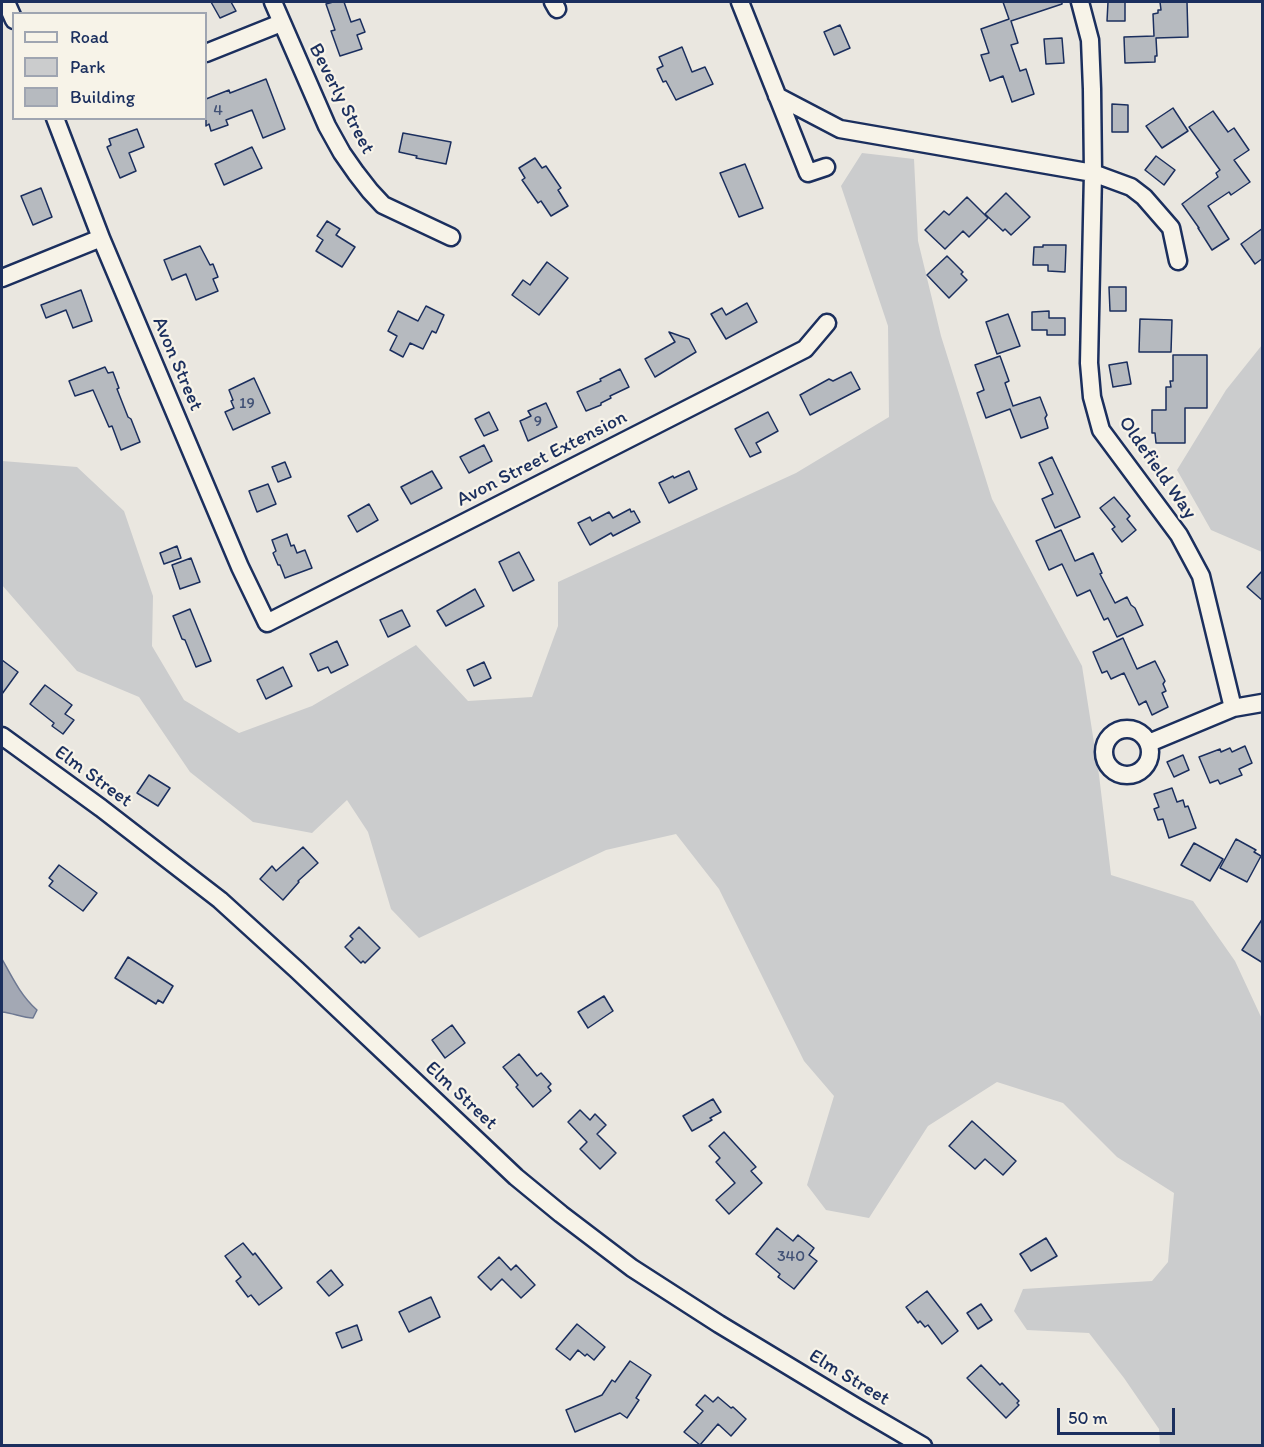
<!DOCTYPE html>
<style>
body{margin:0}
#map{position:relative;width:1264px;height:1447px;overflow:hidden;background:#eae7e0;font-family:Itim,sans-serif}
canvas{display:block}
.frame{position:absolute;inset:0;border:3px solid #1b2f5e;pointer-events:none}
.legend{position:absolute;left:12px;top:12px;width:195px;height:108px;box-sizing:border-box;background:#f7f3e8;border:2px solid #9fa5b1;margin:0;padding:8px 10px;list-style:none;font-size:18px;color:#1b2f5e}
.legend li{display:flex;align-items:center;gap:12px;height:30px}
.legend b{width:30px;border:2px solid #9fa5b1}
.scale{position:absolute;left:1057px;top:1408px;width:118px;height:27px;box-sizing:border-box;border:3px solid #1b2f5e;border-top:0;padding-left:8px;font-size:18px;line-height:21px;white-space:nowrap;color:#1b2f5e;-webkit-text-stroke:4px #f7f3e8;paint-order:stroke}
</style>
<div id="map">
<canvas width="1264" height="1447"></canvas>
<div class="frame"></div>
<ul class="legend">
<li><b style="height:8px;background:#f7f3e8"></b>Road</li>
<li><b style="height:16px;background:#cbcccd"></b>Park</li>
<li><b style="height:16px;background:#b6babf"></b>Building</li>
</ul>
<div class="scale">50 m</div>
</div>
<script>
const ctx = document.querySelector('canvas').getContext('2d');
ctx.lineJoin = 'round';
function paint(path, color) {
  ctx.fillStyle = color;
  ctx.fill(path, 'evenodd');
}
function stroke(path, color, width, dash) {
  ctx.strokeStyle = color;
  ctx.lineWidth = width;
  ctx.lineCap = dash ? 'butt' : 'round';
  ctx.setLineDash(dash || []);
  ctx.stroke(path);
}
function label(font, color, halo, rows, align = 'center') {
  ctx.font = font + ' Itim,sans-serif';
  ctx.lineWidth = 4.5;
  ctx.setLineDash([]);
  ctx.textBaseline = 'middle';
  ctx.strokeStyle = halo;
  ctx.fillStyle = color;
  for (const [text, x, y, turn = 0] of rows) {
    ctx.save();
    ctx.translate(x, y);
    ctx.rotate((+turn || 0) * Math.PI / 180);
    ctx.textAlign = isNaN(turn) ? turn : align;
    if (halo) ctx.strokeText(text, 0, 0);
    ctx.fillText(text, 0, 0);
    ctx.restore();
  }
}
paint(new Path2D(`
 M 862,153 L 914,159 L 918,241 L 941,336 L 992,499 L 1082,666 L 1099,775 L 1111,875 L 1193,901 L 1235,961 L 1262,1019 L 1262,1445 L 1160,1445 L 1159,1429 L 1124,1378 L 1089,1333 L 1027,1330 L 1014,1311 L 1023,1289 L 1152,1281 L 1168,1262 L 1174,1193 L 1117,1157 L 1063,1103 L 997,1082 L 928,1126 L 869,1218 L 826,1210 L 807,1185 L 834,1096 L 804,1061 L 719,889 L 676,834 L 606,850 L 419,938 L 391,909 L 368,832 L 347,800 L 312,833 L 253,822 L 190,772 L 139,697 L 77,671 L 2,585 L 2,461 L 77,467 L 124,511 L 153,596 L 152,646 L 184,700 L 239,733 L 312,706 L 416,645 L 468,701 L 532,697 L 558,626 L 558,582 L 796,473 L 889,417 L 888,326 L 841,186 Z
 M 1262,345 L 1262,552 L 1211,530 L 1177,470 L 1226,390 Z`), '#cbcccd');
const water = new Path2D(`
 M 2,959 C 12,977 21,996 37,1010 L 33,1018 C 23,1018 13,1013 2,1012 Z`);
paint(water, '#a3a8b4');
stroke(water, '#6d7892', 1.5);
const building = new Path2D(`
 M 211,2 L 231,2 L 236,11 L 220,18 Z
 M 333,2 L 344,2 L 351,22 L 360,19 L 365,32 L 357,35 L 362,49 L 340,56 L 331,31 L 335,30 L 326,4 Z
 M 1003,2 L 1062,2 L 1062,4 L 1011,21 L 1018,43 L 1011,45 L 1020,71 L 1026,69 L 1034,94 L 1012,102 L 1003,76 L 990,81 L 981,55 L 989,53 L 981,29 L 1009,19 Z
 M 1108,2 L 1125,2 L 1125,21 L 1107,21 Z
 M 1160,2 L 1187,2 L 1188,37 L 1156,38 L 1157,56 L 1155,56 L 1155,62 L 1125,63 L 1124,37 L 1154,36 L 1153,14 L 1158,13 L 1158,10 L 1161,10 Z
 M 840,25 L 850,48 L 834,55 L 824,32 Z
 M 1062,38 L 1064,63 L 1046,64 L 1044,39 Z
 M 682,47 L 692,72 L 705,67 L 713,84 L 676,100 L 666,81 L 663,82 L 657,69 L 663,66 L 659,57 Z
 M 266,79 L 285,129 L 263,138 L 252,110 L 226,120 L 228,125 L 211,131 L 209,124 L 206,126 L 206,99 L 229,90 L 230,93 Z
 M 1112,104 L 1128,105 L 1128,132 L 1112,132 Z
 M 1173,108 L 1188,131 L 1162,148 L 1146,126 Z
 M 1213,111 L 1228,132 L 1234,128 L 1249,150 L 1234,160 L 1250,182 L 1231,195 L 1229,192 L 1208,206 L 1229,239 L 1212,250 L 1198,228 L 1199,228 L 1182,204 L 1218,177 L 1216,173 L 1220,170 L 1189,127 Z
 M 137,129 L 144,147 L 129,153 L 136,171 L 120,178 L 107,147 L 111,145 L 109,139 Z
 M 403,133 L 451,142 L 446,164 L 416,158 L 417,156 L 399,152 Z
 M 252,147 L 262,168 L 224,185 L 215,164 Z
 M 1156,156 L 1175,170 L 1164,185 L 1145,170 Z
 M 535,158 L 542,168 L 546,166 L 561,188 L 558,190 L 568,206 L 551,216 L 541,201 L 538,203 L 522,180 L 525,178 L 519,168 Z
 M 745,164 L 763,208 L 739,217 L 720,173 Z
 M 41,188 L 52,217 L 33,225 L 21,196 Z
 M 1006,193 L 1030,217 L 1011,235 L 1005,229 L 1003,231 L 985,214 Z
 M 967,197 L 988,218 L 969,237 L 963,231 L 945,249 L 925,230 L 944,211 L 949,215 Z
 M 327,221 L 340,229 L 336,235 L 355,247 L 342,267 L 316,251 L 323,240 L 317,236 Z
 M 1263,228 L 1263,258 L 1255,264 L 1241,244 Z
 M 1043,245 L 1066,245 L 1065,272 L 1048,271 L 1048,265 L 1033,265 L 1034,247 L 1043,247 Z
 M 200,246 L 210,265 L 213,264 L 218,277 L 213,279 L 218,291 L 196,300 L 186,274 L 172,280 L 164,260 Z
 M 947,256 L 963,272 L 961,274 L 967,280 L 949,298 L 927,275 Z
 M 547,262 L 568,278 L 539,315 L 512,295 L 523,280 L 530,285 Z
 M 1109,287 L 1126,287 L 1126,311 L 1110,311 Z
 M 81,290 L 92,321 L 73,328 L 66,310 L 46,318 L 41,305 Z
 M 747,303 L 757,322 L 726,339 L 711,314 L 722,308 L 726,315 Z
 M 426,306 L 444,315 L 436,333 L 432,331 L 423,349 L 410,343 L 403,357 L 390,350 L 397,336 L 388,331 L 398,311 L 418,321 Z
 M 1049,311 L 1049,318 L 1065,318 L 1065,335 L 1047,335 L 1047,330 L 1032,330 L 1032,312 Z
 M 1008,314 L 1020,346 L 997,354 L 986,322 Z
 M 1140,319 L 1172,320 L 1171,352 L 1139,352 Z
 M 669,332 L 689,339 L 696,352 L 655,377 L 645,359 L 675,342 Z
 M 1173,355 L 1207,355 L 1207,408 L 1185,408 L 1185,443 L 1156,443 L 1155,433 L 1152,433 L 1152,410 L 1166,410 L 1166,387 L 1171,387 L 1170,381 L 1173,381 Z
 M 1000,356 L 1009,381 L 1005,383 L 1013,406 L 1040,397 L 1047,415 L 1045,418 L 1048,428 L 1021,438 L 1010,409 L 986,418 L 977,393 L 984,390 L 975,365 Z
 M 1127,362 L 1131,384 L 1113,387 L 1109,365 Z
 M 105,367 L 108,373 L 113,372 L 119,388 L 117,389 L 128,417 L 131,419 L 140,442 L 121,450 L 112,426 L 109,427 L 93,390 L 75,396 L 69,381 Z
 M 620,369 L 629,387 L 610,396 L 611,398 L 601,403 L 601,405 L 586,411 L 577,392 L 601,381 L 600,379 Z
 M 851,372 L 860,389 L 810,415 L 800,395 L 829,379 L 833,381 Z
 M 254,378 L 270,413 L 233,430 L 225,412 L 234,408 L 231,401 L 233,400 L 229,390 Z
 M 546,403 L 557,427 L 528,441 L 520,421 L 531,416 L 528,411 Z
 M 489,412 L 498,430 L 484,436 L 475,419 Z
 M 768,412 L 778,431 L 756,443 L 761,452 L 750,457 L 735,429 Z
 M 484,445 L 492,461 L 469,473 L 460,457 Z
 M 1052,457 L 1080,517 L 1055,528 L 1042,499 L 1053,494 L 1039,463 Z
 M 285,462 L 291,477 L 278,482 L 272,467 Z
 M 432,471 L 442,488 L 411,504 L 401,487 Z
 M 689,471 L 697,489 L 669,503 L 659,483 L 673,476 L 674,478 Z
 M 268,484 L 276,504 L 257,512 L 249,491 Z
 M 1114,497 L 1130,516 L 1127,519 L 1136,530 L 1122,542 L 1112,529 L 1115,527 L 1100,508 Z
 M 369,504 L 378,520 L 357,532 L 348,516 Z
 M 630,509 L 631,512 L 634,511 L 640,522 L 613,536 L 611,533 L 590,545 L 578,523 L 590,517 L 592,521 L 609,512 L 613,518 Z
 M 1061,530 L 1075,561 L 1093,553 L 1102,573 L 1100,574 L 1115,603 L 1127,597 L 1131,605 L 1135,608 L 1143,625 L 1117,637 L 1108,618 L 1104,620 L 1090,590 L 1077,596 L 1062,564 L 1049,570 L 1036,541 Z
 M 287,534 L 291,546 L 294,545 L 297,553 L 305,550 L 312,568 L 285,578 L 280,565 L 278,565 L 273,553 L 276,551 L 272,540 Z
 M 177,546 L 181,558 L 164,564 L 160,553 Z
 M 519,552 L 534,580 L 513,591 L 499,562 Z
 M 191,558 L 200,582 L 180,589 L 172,565 Z
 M 1263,570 L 1263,601 L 1247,587 Z
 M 475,589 L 484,606 L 446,626 L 437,611 Z
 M 190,609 L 211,661 L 196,667 L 185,640 L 182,639 L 173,616 Z
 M 402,610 L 410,626 L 388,637 L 380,620 Z
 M 1123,638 L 1137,669 L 1155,661 L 1165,681 L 1163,684 L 1166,691 L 1162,693 L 1168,707 L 1152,715 L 1146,701 L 1139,705 L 1124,673 L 1111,679 L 1107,671 L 1102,673 L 1093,652 Z
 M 337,641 L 348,665 L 331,673 L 328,667 L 318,671 L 310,654 Z
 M 2,660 L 18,672 L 2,694 Z
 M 484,662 L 491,678 L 474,686 L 467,670 Z
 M 283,667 L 292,686 L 266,699 L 257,680 Z
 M 45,685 L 72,705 L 65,714 L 74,720 L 63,734 L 52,726 L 54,723 L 30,704 Z
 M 1245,746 L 1252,763 L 1239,769 L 1242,775 L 1220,784 L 1218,780 L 1210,783 L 1199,757 L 1220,749 L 1221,752 L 1230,748 L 1232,752 Z
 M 1183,755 L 1189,770 L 1174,777 L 1167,762 Z
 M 149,775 L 170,788 L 158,806 L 137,793 Z
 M 1172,788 L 1177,802 L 1183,800 L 1185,807 L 1188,806 L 1196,828 L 1169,838 L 1163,819 L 1158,820 L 1154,809 L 1159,807 L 1154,794 Z
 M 1236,839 L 1256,850 L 1254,852 L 1261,856 L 1247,882 L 1220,868 Z
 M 1194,843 L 1223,859 L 1210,881 L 1181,865 Z
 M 303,847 L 318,863 L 298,881 L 299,882 L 283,900 L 260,879 L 272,866 L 276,871 Z
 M 59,865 L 97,893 L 83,911 L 49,886 L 53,881 L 49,878 Z
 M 1263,918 L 1263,963 L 1242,950 Z
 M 359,927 L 380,948 L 365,963 L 363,961 L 361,963 L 345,947 L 353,939 L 350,936 Z
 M 128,957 L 173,986 L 163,1003 L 158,1000 L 156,1004 L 115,978 Z
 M 604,996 L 613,1011 L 588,1028 L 578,1012 Z
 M 452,1025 L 465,1043 L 445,1058 L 432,1040 Z
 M 519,1054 L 537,1076 L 541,1073 L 551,1084 L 548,1087 L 551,1091 L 533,1107 L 516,1087 L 518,1085 L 503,1067 Z
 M 713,1099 L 721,1112 L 710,1118 L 712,1120 L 692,1131 L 683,1116 Z
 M 580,1110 L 590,1120 L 595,1114 L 606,1125 L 597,1134 L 616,1153 L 600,1169 L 580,1149 L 587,1142 L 568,1122 Z
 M 972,1121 L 1016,1161 L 1003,1175 L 985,1159 L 975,1169 L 949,1146 Z
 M 724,1132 L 756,1167 L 751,1171 L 762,1183 L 729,1214 L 716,1200 L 735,1183 L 716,1162 L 720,1158 L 709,1146 Z
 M 777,1228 L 793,1241 L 798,1235 L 814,1248 L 809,1255 L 817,1261 L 794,1289 L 778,1277 L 780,1274 L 756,1254 Z
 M 1046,1238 L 1057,1256 L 1031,1271 L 1020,1254 Z
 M 243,1243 L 253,1255 L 255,1253 L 282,1288 L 259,1305 L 251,1295 L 248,1297 L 236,1281 L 241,1277 L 225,1256 Z
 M 499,1257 L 511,1270 L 516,1265 L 535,1285 L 521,1298 L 502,1279 L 491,1290 L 478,1277 Z
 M 331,1270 L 343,1285 L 329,1296 L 317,1282 Z
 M 927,1291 L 958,1331 L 942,1344 L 928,1325 L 925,1327 L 920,1321 L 918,1323 L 906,1307 Z
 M 431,1297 L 440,1317 L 409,1332 L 399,1312 Z
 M 981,1304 L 992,1320 L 978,1329 L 967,1313 Z
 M 577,1324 L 605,1347 L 594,1360 L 587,1354 L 585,1356 L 578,1350 L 570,1360 L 556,1349 Z
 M 357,1325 L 362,1340 L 342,1348 L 336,1333 Z
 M 630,1361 L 651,1375 L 636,1398 L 639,1400 L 627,1418 L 620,1413 L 575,1432 L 566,1410 L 602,1395 L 612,1380 L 615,1382 Z
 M 981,1365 L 1000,1385 L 1002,1383 L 1019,1401 L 1017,1403 L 1019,1405 L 1006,1418 L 967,1378 Z
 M 705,1395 L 713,1402 L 718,1397 L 731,1408 L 733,1407 L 746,1419 L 731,1436 L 718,1424 L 700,1445 L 684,1432 L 703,1411 L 696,1405 Z`);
paint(building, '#b6babf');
stroke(building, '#1b2f5e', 1.5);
const minor = new Path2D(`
 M 6,2 L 14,20
 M 273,2 L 327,126 L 342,153 L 356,173 L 370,191 L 383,205 L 451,237
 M 553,2 L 557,9
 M 740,2 L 808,173 L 826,167
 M 1080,2 L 1090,40 L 1092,89 L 1093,173 L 1089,363 L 1092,397 L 1101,430 L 1179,535 L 1201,576 L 1233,708 L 1262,703
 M 206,53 L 281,23
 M 777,96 L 840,129 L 1093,173 L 1131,187 L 1144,197 L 1171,228 L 1178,261
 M 55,118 L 101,238 L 240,567 L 267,623 L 805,349 L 827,323
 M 2,278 L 101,238
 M1104 752a23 23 0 1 1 46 0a23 23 0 1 1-46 0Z
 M 2,736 L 101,808 L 220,900 L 297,970 L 516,1177 L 561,1214 L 632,1268 L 719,1324 L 858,1408 L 923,1446
 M 1149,743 L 1233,708`);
stroke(minor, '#1b2f5e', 21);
stroke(minor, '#f7f3e8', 16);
label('16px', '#425276', null, [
 ["4",218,111],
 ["19",247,404],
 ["9",538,422],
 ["340",791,1257]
]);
label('20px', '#1b2f5e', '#f7f3e8', [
 ["Beverly Street",341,99,63],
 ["Avon Street",177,364,67],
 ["Avon Street Extension",542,459,-27],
 ["Oldefield Way",1157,468,55],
 ["Elm Street",93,777,36],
 ["Elm Street",461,1096,43],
 ["Elm Street",849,1378,31]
]);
</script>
